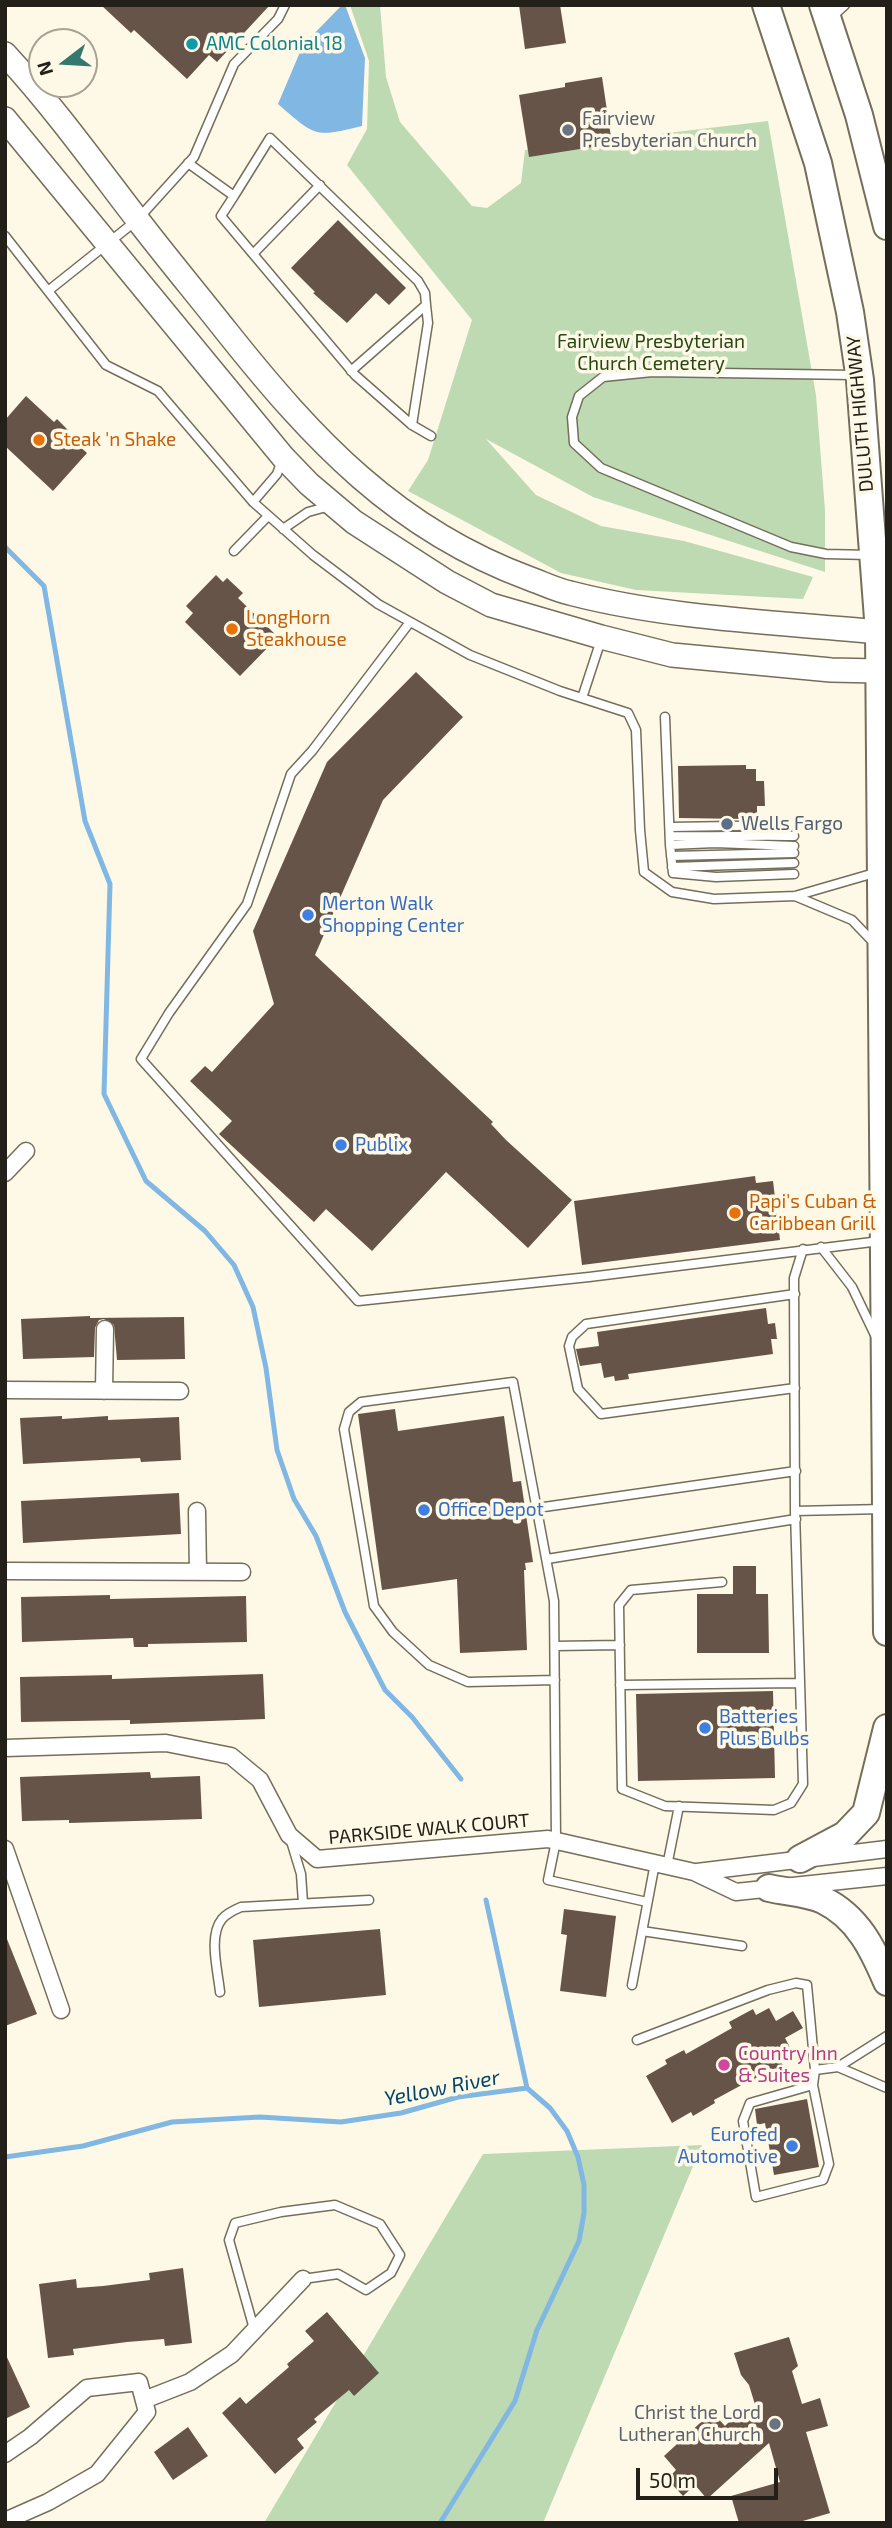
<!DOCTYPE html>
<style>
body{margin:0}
#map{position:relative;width:892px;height:2528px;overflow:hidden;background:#fef9e7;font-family:"Exo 2",sans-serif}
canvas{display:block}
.frame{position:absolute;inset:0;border:7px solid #222018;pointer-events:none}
.north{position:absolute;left:28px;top:28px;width:70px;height:70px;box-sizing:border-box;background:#fef9e7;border:2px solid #a6a294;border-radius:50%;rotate:253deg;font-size:19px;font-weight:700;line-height:28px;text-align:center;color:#222018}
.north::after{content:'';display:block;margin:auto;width:24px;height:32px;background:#34796e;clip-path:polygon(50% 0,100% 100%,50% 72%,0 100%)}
.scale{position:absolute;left:636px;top:2468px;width:142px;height:32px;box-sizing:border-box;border:4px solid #222018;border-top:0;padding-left:9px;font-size:21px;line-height:24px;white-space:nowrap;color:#222018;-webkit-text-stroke:5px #fef9e7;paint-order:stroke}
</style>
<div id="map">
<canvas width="892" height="2528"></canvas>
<div class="frame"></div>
<div class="north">N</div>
<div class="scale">50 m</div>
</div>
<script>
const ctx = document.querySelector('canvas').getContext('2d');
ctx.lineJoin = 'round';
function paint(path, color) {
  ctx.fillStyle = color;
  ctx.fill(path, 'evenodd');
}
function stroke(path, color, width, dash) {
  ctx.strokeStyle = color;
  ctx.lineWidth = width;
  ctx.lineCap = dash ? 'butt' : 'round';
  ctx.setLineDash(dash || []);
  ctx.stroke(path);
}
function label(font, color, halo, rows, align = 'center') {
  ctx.font = font + ' "Exo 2",sans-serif';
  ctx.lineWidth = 7;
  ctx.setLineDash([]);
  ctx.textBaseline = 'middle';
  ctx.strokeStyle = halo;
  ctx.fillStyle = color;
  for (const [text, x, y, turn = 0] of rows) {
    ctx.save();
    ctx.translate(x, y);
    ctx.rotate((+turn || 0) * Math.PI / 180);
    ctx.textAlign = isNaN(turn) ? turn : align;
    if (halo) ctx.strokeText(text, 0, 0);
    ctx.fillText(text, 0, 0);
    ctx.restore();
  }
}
paint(new Path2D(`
 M 350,5 L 380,5 L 386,77 L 400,122 L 472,206 L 487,208 L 521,183 L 525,150 L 768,121 L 816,395 L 825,510 L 825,572 L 593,497 L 486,439 L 536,495 L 601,526 L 684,541 L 813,577 L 803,599 L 636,590 L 561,573 L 408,491 L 428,460 L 472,320 L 347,165 L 367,129 L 369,61 Z
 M 702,2145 L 543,2523 L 264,2523 L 483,2154 Z`), '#bedab2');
paint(new Path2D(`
 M 342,5 L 345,5 L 365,58 L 362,126 C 314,138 315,136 278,104 L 303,45 Z`), '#80b7e3');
stroke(new Path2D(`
 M 5,547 L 44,586 L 85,821 L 110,884 L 104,1094 L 146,1181 L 205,1231 L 234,1265 L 253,1307 L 266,1368 L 277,1450 L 294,1499 L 316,1536 L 345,1612 L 385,1690 L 412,1717 L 461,1779
 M 486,1900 L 527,2088
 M 5,2157 L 83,2146 L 172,2122 L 260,2117 L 341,2122 L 401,2113 L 458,2097 L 527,2088 L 550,2108 L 567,2131 L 578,2157 L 584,2185 L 584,2213 L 579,2241 L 537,2330 L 515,2401 L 440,2523`), '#80b7e3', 5);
paint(new Path2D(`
 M 101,5 L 270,5 L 217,62 L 209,55 L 187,79 L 134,30 L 131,33 Z
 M 519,5 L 560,5 L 566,43 L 525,49 Z
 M 602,77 L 612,144 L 529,157 L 519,95 L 565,87 L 565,83 Z
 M 338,220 L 406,288 L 389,305 L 376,293 L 347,323 L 313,293 L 315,292 L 291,268 Z
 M 26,396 L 54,422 L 57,419 L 68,430 L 65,433 L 87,453 L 53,491 L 5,446 L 5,420 Z
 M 216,575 L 223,582 L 227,578 L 243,593 L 238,598 L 278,637 L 240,676 L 185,622 L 193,613 L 186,606 Z
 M 416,672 L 463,717 L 383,800 L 315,955 L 493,1122 L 491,1124 L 506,1140 L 572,1200 L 528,1248 L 446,1172 L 372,1251 L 326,1209 L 314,1222 L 219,1134 L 232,1121 L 190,1081 L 205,1066 L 212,1072 L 274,1004 L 253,931 L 327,762 Z
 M 746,765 L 746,769 L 756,769 L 756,781 L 764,781 L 765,806 L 757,806 L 757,816 L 744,816 L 744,819 L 679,818 L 678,766 Z
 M 755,1176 L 756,1183 L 773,1181 L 780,1240 L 582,1265 L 574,1201 Z
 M 766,1308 L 768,1324 L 775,1323 L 777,1339 L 771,1339 L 773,1354 L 628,1374 L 629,1379 L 615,1381 L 614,1376 L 604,1378 L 601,1363 L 580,1366 L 576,1349 L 599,1346 L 597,1332 Z
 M 90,1316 L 90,1318 L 184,1317 L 185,1359 L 117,1360 L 114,1325 L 104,1319 L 99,1320 L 95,1328 L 94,1357 L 23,1359 L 21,1319 Z
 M 395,1409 L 398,1431 L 504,1416 L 513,1482 L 521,1481 L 533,1562 L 525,1563 L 526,1570 L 524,1570 L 527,1650 L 460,1653 L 457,1579 L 382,1590 L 358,1414 Z
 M 62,1416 L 62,1419 L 108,1416 L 108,1420 L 179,1417 L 181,1460 L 141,1462 L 140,1458 L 23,1464 L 20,1418 Z
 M 179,1493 L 181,1534 L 23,1543 L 21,1501 Z
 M 733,1566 L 756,1566 L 756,1594 L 768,1594 L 769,1653 L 697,1653 L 697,1594 L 733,1594 Z
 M 110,1595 L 110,1599 L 246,1596 L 247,1642 L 148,1644 L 148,1647 L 134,1647 L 133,1638 L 22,1642 L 21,1597 Z
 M 263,1674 L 265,1719 L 130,1724 L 130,1720 L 21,1722 L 20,1677 L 112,1675 L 112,1679 Z
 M 773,1691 L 775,1778 L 638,1781 L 636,1694 Z
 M 150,1772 L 151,1778 L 200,1776 L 202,1819 L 69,1823 L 69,1820 L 22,1821 L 20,1777 Z
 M 564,1909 L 616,1916 L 606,1997 L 560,1991 L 567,1935 L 561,1934 Z
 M 380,1929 L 386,1995 L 259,2007 L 253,1940 Z
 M 5,1934 L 37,2014 L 5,2026 Z
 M 769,2008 L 776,2021 L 793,2011 L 803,2028 L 785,2038 L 792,2051 L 779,2059 L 784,2067 L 750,2085 L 749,2081 L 714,2100 L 715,2103 L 693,2116 L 691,2112 L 672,2123 L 646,2076 L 667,2064 L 665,2060 L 684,2050 L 686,2054 L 732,2028 L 729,2022 L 753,2009 L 756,2015 Z
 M 807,2099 L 819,2167 L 774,2175 L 765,2123 L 757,2125 L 755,2109 Z
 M 183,2268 L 192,2343 L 165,2346 L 164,2339 L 127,2342 L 73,2349 L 74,2355 L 48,2358 L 39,2284 L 76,2279 L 77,2288 L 103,2286 L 150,2280 L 149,2273 Z
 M 327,2312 L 379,2373 L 354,2396 L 349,2390 L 314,2419 L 317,2422 L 297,2439 L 304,2448 L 275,2474 L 222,2413 L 240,2397 L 246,2404 L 289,2367 L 287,2364 L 314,2341 L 305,2331 Z
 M 789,2337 L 798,2366 L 792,2371 L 802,2404 L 820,2398 L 828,2426 L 806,2432 L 830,2513 L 796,2523 L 739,2523 L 731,2496 L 780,2482 L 769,2443 L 707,2499 L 695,2485 L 683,2496 L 667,2479 L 676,2470 L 664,2456 L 712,2412 L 725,2426 L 733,2418 L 757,2411 L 749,2385 L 741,2375 L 734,2353 Z
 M 5,2353 L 30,2407 L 5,2419 Z
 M 188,2427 L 208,2456 L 173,2480 L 154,2452 Z`), '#665448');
const service = new Path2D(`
 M 833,16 L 845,5
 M 188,163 L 234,196 L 221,216 L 355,375 L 412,425 L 431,436
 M 234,196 L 270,138 L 418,281 L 425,293 L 426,305
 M 5,236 L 106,365 L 158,391 L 253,502 L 313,555 L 378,604 L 470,655 L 560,691 L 628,713 L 636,730 L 640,830 L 644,872 L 672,892 L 714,899 L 795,896 L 878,872
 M 253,254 L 320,185
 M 48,291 L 137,220 L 194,157 L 234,64 L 278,19 L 285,5
 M 351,371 L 426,305 L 428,323 L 412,425
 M 854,375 L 652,372 L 603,377 L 579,396 L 572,417 L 574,443 L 601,468 L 791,547 L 826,554 L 870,555
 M 253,502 L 277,474 L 282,460
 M 283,529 L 308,512 L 330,506
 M 234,551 L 268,516
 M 410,622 L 312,751 L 291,774 L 247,904 L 169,1013 L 141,1059 L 358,1301 L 589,1277 L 880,1241
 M 582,698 L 601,640
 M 665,717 L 670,845 L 715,843 L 794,846
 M 670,827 L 794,825
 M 670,836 C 711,837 752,835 794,836
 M 670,845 L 673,873 L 716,877 L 794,874
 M 671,856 L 794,853
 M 672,867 L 794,863
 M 795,896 L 852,920 L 875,944
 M 821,1247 L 852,1287 L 876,1337
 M 795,1294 L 586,1324 L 572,1337 L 569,1346 L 578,1389 L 601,1414 L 795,1388
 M 537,1508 L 796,1471
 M 795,1511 L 794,1278 L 803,1249
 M 547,1559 L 796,1519
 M 722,1582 L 631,1590 L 619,1605 L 622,1789 L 665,1806 L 774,1810 L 791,1803 L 803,1784 L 795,1511 L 883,1509
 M 555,1646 L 620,1645
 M 555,1680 L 468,1682 L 429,1665 L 393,1632 L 374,1606 L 344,1429 L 349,1412 L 361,1402 L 513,1382 L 554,1601 L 556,1841 L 548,1880 L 647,1902
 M 620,1685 L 800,1683
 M 291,1841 L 301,1874 L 303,1903
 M 667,1866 L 679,1806
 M 642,1931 L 742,1946
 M 632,1985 L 655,1863
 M 220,1992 C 218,1971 208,1936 222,1919 C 227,1913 234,1910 241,1907 L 369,1900
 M 887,2036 L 838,2067 L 887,2088
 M 637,2040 L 768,1990 L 796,1983 L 807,1985 L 815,2070
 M 813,2085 L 829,2164 L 823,2180 L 756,2197 L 743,2121 L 750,2103 L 813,2085 L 815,2070 L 838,2067
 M 254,2329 L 229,2240 L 235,2223 L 281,2212 L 335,2205 L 380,2224 L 400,2255 L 391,2273 L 366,2290 L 338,2274 L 303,2279`);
const minor = new Path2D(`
 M 5,1173 L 26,1151
 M 5,1390 L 180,1391
 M 104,1391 L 105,1329
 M 197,1511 L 198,1572
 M 5,1571 L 242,1572
 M 5,1748 L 166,1743 L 231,1756 L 260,1780 L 289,1835 L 317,1859 L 548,1839 L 694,1872 L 736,1892 L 887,1876
 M 5,1849 L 61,2010
 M 697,1872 L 887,1849
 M 144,2400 L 190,2382 L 232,2354 L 303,2279
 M 5,2454 L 30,2437 L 87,2388 L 139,2382 L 147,2412 L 97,2474 L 48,2502 L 5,2521`);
const secondary = new Path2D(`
 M 5,54 C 53,106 94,163 137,219 C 166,257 197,294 227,332 C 313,440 396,529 528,578 C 542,583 556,590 570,593 C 670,619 776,622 879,632
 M 5,119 L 283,457 L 309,484 L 354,522 L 447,582 L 491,605 L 601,637 L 672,655 L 831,670 L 878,671`);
const primary = new Path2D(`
 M 766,5 L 818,163 L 850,312 L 860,380 L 879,632 L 887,1632
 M 823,5 L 859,115 L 887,226
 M 800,1859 L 845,1835 L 866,1813 L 887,1728
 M 769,1888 C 786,1892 808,1893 823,1900 C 858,1917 873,1949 887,1982`);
stroke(service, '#746e5a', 11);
stroke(minor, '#746e5a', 19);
stroke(secondary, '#746e5a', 26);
stroke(primary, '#746e5a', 30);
stroke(service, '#fff', 8);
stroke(minor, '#fff', 16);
stroke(secondary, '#fff', 23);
stroke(primary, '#fff', 26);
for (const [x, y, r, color] of [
 [192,44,7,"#0f9aa8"],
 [568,130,7,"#6b7280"],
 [39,440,7,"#e8710a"],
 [232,629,7,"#e8710a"],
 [727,824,7,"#5c6f8a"],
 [308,915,7,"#3f7fe0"],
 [341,1145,7,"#3f7fe0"],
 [735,1213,7,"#e8710a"],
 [424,1510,7,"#3f7fe0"],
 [705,1728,7,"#3f7fe0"],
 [724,2065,7,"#d1479c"],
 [792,2146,7,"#3f7fe0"],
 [775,2424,7,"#6b7280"]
]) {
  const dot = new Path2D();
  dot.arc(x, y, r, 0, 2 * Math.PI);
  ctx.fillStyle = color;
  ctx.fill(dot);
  stroke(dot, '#fef9e7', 2.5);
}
label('19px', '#0d838f', '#fef9e7', [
 ["AMC Colonial 18",206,44]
], 'left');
label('19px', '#5b616d', '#fef9e7', [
 ["Fairview",582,119],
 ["Presbyterian Church",582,141],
 ["Christ the Lord",761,2413,"right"],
 ["Lutheran Church",761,2435,"right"]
], 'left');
label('19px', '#244810', '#fef9e7', [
 ["Fairview Presbyterian",651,342],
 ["Church Cemetery",651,364]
]);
label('19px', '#222018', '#fef9e7', [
 ["DULUTH HIGHWAY",860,414,-95],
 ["PARKSIDE WALK COURT",429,1829,-5]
]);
label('19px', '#c56008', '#fef9e7', [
 ["Steak 'n Shake",53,440],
 ["LongHorn",246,618],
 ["Steakhouse",246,640],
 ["Papi's Cuban &",749,1202],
 ["Caribbean Grill",749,1224]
], 'left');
label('19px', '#4e5e75', '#fef9e7', [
 ["Wells Fargo",741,824]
], 'left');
label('19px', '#366cbe', '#fef9e7', [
 ["Merton Walk",322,904],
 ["Shopping Center",322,926],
 ["Publix",355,1145],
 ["Office Depot",438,1510],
 ["Batteries",719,1717],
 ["Plus Bulbs",719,1739],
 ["Eurofed",778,2135,"right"],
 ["Automotive",778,2157,"right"]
], 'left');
label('19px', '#b23c85', '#fef9e7', [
 ["Country Inn",738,2054],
 ["& Suites",738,2076]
], 'left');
label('italic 21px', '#00456e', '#fef9e7', [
 ["Yellow River",442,2088,-11]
]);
</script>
